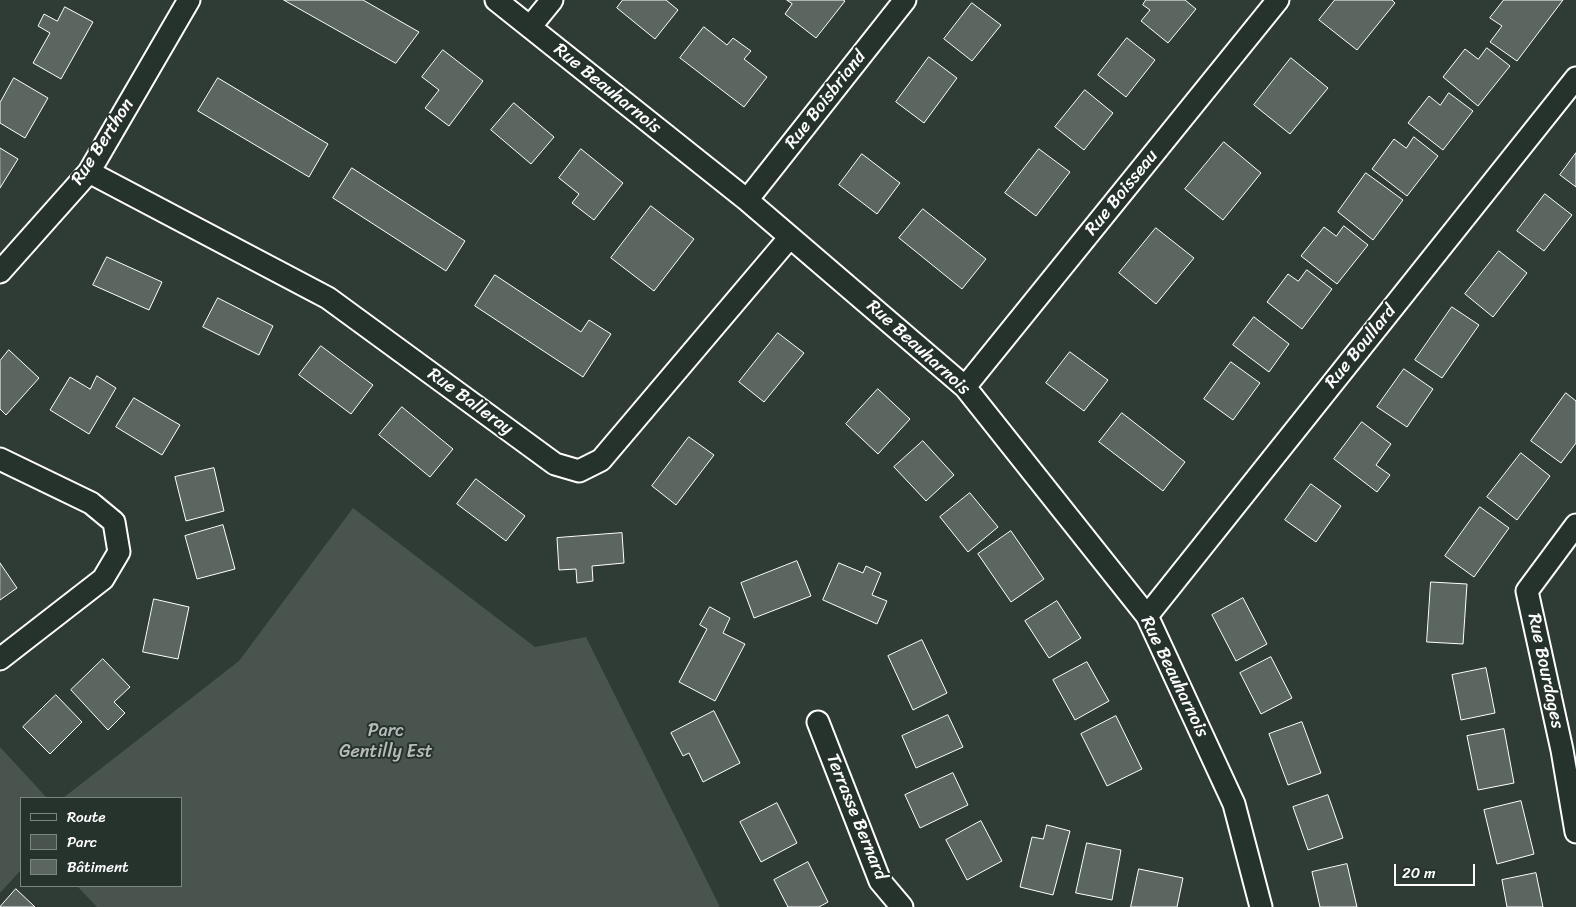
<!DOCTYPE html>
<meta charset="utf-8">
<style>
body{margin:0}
#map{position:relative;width:1576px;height:907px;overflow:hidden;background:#2f3b35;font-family:Sriracha,sans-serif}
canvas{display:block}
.legend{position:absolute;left:20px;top:797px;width:162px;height:90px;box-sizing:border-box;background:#26332d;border:1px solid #7d8581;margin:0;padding:6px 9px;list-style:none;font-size:15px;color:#fff}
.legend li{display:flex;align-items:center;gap:10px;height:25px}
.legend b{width:25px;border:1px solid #7d8581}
.scale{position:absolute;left:1394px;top:864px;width:81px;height:22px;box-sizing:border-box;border:2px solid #fff;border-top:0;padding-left:6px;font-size:15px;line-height:18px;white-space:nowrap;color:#fff;-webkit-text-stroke:4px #26332d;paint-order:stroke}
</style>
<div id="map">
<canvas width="1576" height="907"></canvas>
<ul class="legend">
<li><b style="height:6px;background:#26332d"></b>Route</li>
<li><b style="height:14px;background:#4a544f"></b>Parc</li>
<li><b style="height:14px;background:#5b6661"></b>Bâtiment</li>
</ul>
<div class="scale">20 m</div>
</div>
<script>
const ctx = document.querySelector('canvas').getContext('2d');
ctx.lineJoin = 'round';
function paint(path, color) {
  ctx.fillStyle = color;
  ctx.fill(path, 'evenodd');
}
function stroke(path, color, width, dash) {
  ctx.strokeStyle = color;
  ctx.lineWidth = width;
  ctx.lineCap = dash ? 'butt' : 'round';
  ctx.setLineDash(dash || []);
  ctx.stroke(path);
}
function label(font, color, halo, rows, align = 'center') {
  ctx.font = font + ' Sriracha,sans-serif';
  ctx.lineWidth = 4;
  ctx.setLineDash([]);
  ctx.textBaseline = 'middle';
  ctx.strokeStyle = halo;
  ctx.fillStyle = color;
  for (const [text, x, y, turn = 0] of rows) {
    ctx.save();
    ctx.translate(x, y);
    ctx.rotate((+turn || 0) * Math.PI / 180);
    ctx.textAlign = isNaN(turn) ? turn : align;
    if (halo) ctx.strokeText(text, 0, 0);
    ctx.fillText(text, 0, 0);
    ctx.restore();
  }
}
paint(new Path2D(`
 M 353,508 L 535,647 L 586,637 L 720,907 L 97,907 L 77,886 L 181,886 L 181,798 L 63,798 L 239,661 Z
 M 0,747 L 47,798 L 21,798 L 21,870 L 0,893 Z`), '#4a544f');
const building = new Path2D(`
 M 284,0 L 363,0 L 419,32 L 396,63 Z
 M 623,0 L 666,0 L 678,10 L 655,39 L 617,8 Z
 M 787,0 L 843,0 L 845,1 L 816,38 L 785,14 L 792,4 Z
 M 1146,0 L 1185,0 L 1196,9 L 1168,43 L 1141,21 L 1150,10 L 1143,5 Z
 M 1335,0 L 1392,0 L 1395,3 L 1357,50 L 1319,20 Z
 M 1504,0 L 1563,0 L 1517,61 L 1490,42 L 1502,26 L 1490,18 Z
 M 972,3 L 1001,25 L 972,61 L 944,39 Z
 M 65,7 L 93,22 L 61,79 L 33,63 L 50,33 L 38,26 L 44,14 L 57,21 Z
 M 704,27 L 727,45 L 733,38 L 751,51 L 744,59 L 767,77 L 744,107 L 680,58 Z
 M 1127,38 L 1155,60 L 1126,97 L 1098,75 Z
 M 1487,48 L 1510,66 L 1478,106 L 1443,77 L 1465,49 L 1478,59 Z
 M 443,50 L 483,81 L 449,126 L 425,108 L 439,90 L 422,77 Z
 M 929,57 L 957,78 L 924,123 L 896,102 Z
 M 1291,58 L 1328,88 L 1290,134 L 1254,105 Z
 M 14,78 L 48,98 L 25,138 L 0,123 L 0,103 Z
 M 218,78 L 328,144 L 309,177 L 198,111 Z
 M 1085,90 L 1113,113 L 1084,150 L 1055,127 Z
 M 1449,93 L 1473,111 L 1443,150 L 1408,123 L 1429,96 L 1440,105 Z
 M 514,103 L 554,137 L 531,164 L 491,130 Z
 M 1414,137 L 1438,156 L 1407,196 L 1372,169 L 1394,139 L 1406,148 Z
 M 1224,142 L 1261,173 L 1223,220 L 1185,189 Z
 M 0,148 L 18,159 L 0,188 Z
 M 581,149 L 623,183 L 594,220 L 572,203 L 579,194 L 559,178 Z
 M 1039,149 L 1070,172 L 1036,216 L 1005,193 Z
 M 1576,153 L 1576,187 L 1560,175 Z
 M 862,154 L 900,183 L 877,214 L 839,185 Z
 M 352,168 L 465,241 L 446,271 L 333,198 Z
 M 1366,173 L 1403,200 L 1373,240 L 1338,212 Z
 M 1545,194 L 1572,215 L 1544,251 L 1517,231 Z
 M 651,206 L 694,239 L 654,291 L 611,258 Z
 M 923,209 L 986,259 L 962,289 L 899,238 Z
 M 1344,226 L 1368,245 L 1337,284 L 1301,256 L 1324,227 L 1336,236 Z
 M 1156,228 L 1194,258 L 1156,304 L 1119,273 Z
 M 1499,251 L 1527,273 L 1493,317 L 1465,294 Z
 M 107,257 L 162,282 L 149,310 L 93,285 Z
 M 1307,270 L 1332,289 L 1302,329 L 1267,302 L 1288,274 L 1298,281 Z
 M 495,275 L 581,332 L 589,320 L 611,334 L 583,377 L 475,306 Z
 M 218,298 L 273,326 L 259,355 L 203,327 Z
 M 1452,307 L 1479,325 L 1442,378 L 1415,360 Z
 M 1254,317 L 1289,344 L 1269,372 L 1233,345 Z
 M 778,333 L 804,353 L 764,402 L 739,382 Z
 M 321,346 L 373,385 L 351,414 L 299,375 Z
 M 9,350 L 39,378 L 6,415 L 0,409 L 0,361 Z
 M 1070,352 L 1108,380 L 1084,411 L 1046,383 Z
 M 1231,362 L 1260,383 L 1233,420 L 1204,399 Z
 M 1404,369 L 1433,389 L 1407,427 L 1377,407 Z
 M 97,376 L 116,388 L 89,434 L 50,410 L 70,377 L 90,389 Z
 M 878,389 L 910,419 L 878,454 L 846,424 Z
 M 1566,393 L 1576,401 L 1576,443 L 1561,463 L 1531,441 Z
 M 134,398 L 180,425 L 162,455 L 116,427 Z
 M 402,407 L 453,449 L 430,477 L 379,435 Z
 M 1122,413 L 1185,462 L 1163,491 L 1099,442 Z
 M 1362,422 L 1391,444 L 1376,465 L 1390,475 L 1377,492 L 1334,459 Z
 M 689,437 L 714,455 L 676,505 L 652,486 Z
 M 923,441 L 954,475 L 926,501 L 894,467 Z
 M 1521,453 L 1550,476 L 1517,520 L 1487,497 Z
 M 214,468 L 224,511 L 186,521 L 175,477 Z
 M 476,479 L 525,516 L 506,541 L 457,504 Z
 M 1311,484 L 1341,506 L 1316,542 L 1285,520 Z
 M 970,493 L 998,527 L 968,552 L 940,517 Z
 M 1480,507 L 1509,528 L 1474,577 L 1445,556 Z
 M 223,525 L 235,569 L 197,579 L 185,536 Z
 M 1011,531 L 1044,579 L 1011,602 L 978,554 Z
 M 622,533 L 624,563 L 592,566 L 593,581 L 577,583 L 576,569 L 559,570 L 557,538 Z
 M 797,561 L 811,596 L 754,618 L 741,583 Z
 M 0,563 L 17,588 L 0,600 Z
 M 839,563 L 863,573 L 866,566 L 881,573 L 872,595 L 887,601 L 877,624 L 823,600 Z
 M 1431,582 L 1467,584 L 1463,644 L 1427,642 Z
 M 1243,598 L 1267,644 L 1236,661 L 1212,615 Z
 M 154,599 L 189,607 L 178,659 L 143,652 Z
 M 1057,601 L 1081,638 L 1049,658 L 1025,621 Z
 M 710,607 L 730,618 L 723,633 L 745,644 L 715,701 L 679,682 L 707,629 L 700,625 Z
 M 922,640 L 947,693 L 913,710 L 888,656 Z
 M 1271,657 L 1292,698 L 1261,714 L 1240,673 Z
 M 103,659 L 130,687 L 114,702 L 125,713 L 108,730 L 71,690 Z
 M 1087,662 L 1109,701 L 1075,720 L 1053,680 Z
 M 1486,668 L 1495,713 L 1461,720 L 1452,675 Z
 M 56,695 L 82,722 L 50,754 L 23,727 Z
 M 714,711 L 740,763 L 703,782 L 689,753 L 683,756 L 671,733 Z
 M 948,715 L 963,747 L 916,768 L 902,736 Z
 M 1116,716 L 1142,769 L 1107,786 L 1081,734 Z
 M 1302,722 L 1321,773 L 1288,785 L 1269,734 Z
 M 1504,729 L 1514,783 L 1478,790 L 1467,736 Z
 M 953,773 L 968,805 L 920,828 L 905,795 Z
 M 1328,795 L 1343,838 L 1308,850 L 1293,807 Z
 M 1521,801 L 1534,854 L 1497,864 L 1484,810 Z
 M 777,803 L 797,843 L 761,862 L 740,822 Z
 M 981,821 L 1002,861 L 967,880 L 946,840 Z
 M 1047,825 L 1070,831 L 1053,895 L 1020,887 L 1032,837 L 1043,839 Z
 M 1087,843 L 1121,850 L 1112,900 L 1076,893 Z
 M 808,862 L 828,902 L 819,907 L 788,907 L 774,880 Z
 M 1347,864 L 1357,907 L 1320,907 L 1312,872 Z
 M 1139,869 L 1183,878 L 1177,907 L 1131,907 Z
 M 1536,873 L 1543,907 L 1507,907 L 1502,880 Z
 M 16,889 L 35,907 L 0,907 Z`);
paint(building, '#5b6661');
stroke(building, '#fff', 1);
const minor = new Path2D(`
 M 496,0 L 747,200 L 965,387 L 1147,616 L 1234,804 L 1261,907
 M 530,27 L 552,0
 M 89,172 L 328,298 L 555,464 L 579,471 L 601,460 L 790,237
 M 747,200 L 905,0
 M 0,272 L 89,172 L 189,0
 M 965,387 L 1278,0
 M 0,459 L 91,503 L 114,522 L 119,552 L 103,579 L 0,659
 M 1576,525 L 1527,591 L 1562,750 L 1576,832
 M 1147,616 L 1576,78
 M 818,722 L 880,881 L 902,907`);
stroke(minor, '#fff', 25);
stroke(minor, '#26332d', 21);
label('18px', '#fff', '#26332d', [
 ["Rue Beauharnois",607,89,39],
 ["Rue Boisbriand",826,100,-52],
 ["Rue Berthon",103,142,-57],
 ["Rue Boisseau",1122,193,-51],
 ["Rue Boullard",1361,347,-51],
 ["Rue Beauharnois",918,348,42],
 ["Rue Balleray",470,402,36],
 ["Rue Bourdages",1545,671,78],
 ["Rue Beauharnois",1174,677,64],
 ["Terrasse Bernard",856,817,68]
]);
label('18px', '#b7bbb9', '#26332d', [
 ["Parc",386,731],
 ["Gentilly Est",386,752]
]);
</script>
